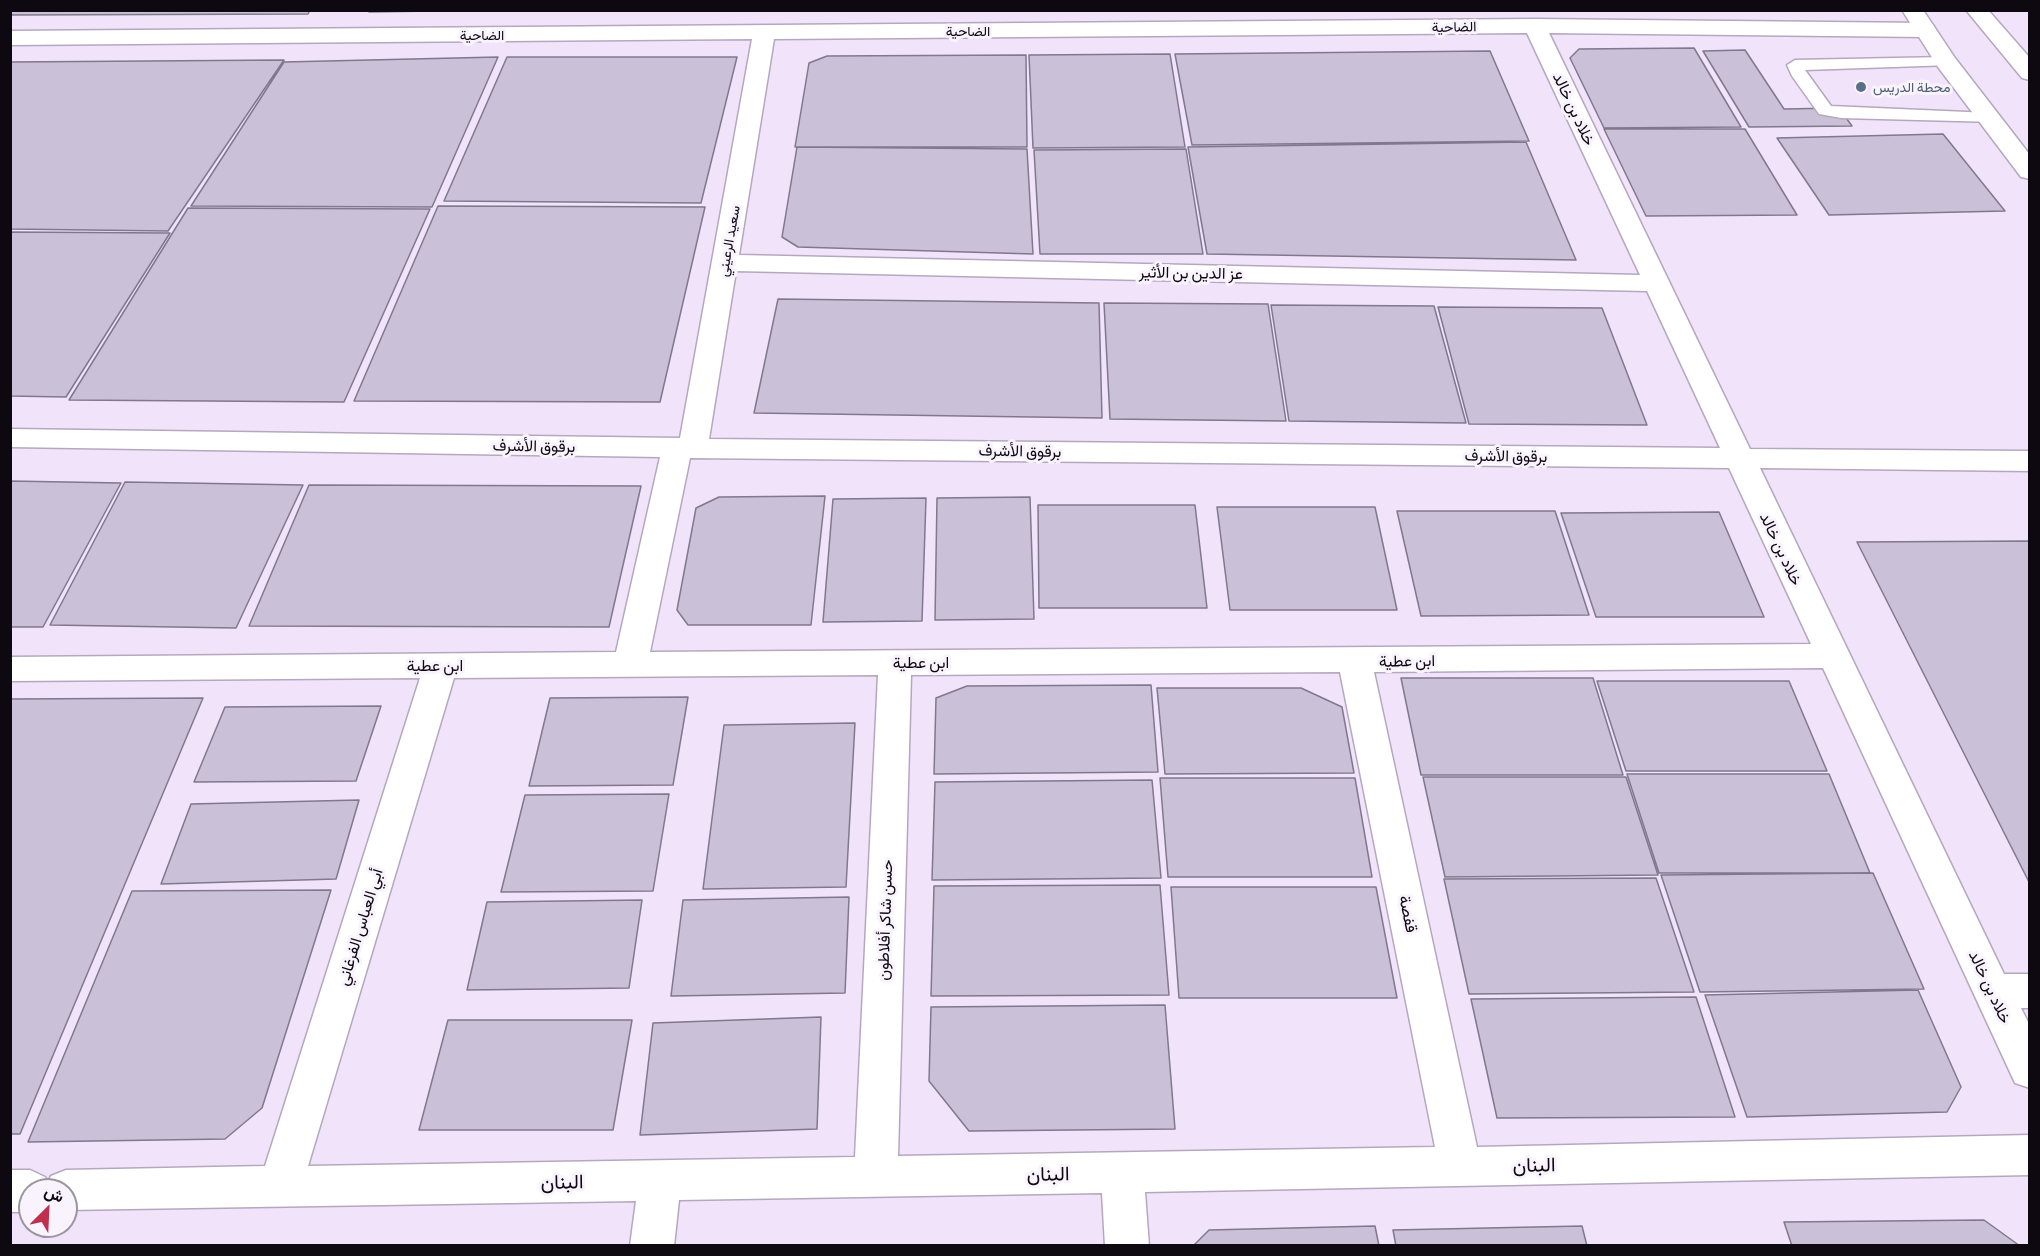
<!DOCTYPE html>
<meta charset="utf-8">
<style>
body{margin:0}
#map{position:relative;width:2040px;height:1256px;overflow:hidden;background:#f0e3fa;font-family:Commissioner,Vazirmatn,sans-serif}
canvas{display:block}
.frame{position:absolute;inset:0;border:12px solid #0e0911;pointer-events:none}
.north{position:absolute;left:18px;top:1178px;width:60px;height:60px;box-sizing:border-box;background:#f9f3fd;border:2px solid #9b959f;border-radius:50%;rotate:24deg;font-size:16px;font-weight:700;line-height:24px;text-align:center;color:#0e0911}
.north::after{content:'';display:block;margin:auto;width:21px;height:27px;background:#c02f4e;clip-path:polygon(50% 0,100% 100%,50% 72%,0 100%)}
</style>
<div id="map">
<canvas width="2040" height="1256"></canvas>
<div class="frame"></div>
<div class="north">ش</div>
</div>
<script>
const ctx = document.querySelector('canvas').getContext('2d');
ctx.lineJoin = 'round';
function paint(path, color) {
  ctx.fillStyle = color;
  ctx.fill(path, 'evenodd');
}
function stroke(path, color, width, dash) {
  ctx.strokeStyle = color;
  ctx.lineWidth = width;
  ctx.lineCap = dash ? 'butt' : 'round';
  ctx.setLineDash(dash || []);
  ctx.stroke(path);
}
function label(font, color, halo, rows, align = 'center') {
  ctx.font = font + ' Commissioner,Vazirmatn,sans-serif';
  ctx.lineWidth = 6;
  ctx.setLineDash([]);
  ctx.textBaseline = 'middle';
  ctx.strokeStyle = halo;
  ctx.fillStyle = color;
  for (const [text, x, y, turn = 0] of rows) {
    ctx.save();
    ctx.translate(x, y);
    ctx.rotate((+turn || 0) * Math.PI / 180);
    ctx.textAlign = isNaN(turn) ? turn : align;
    if (halo) ctx.strokeText(text, 0, 0);
    ctx.fillText(text, 0, 0);
    ctx.restore();
  }
}
const building = new Path2D(`
 M 10,10 L 310,10 L 308,14 L 10,15 Z
 M 370,10 L 498,10 L 369,12 Z
 M 1694,48 L 1741,127 L 1604,128 L 1570,58 L 1579,49 Z
 M 1745,50 L 1784,109 L 1839,108 L 1852,126 L 1749,127 L 1703,51 Z
 M 1490,51 L 1529,141 L 1192,145 L 1175,54 Z
 M 1170,54 L 1185,147 L 1033,148 L 1029,55 Z
 M 1026,55 L 1027,147 L 795,147 L 809,63 L 827,56 Z
 M 498,57 L 432,207 L 191,206 L 284,62 Z
 M 507,57 L 737,57 L 701,203 L 444,201 Z
 M 284,60 L 168,231 L 10,229 L 10,62 Z
 M 1604,129 L 1745,129 L 1797,215 L 1646,216 Z
 M 1943,134 L 2005,211 L 1829,215 L 1777,138 Z
 M 1526,142 L 1576,260 L 1207,254 L 1188,147 Z
 M 797,147 L 1027,149 L 1033,254 L 798,247 L 782,237 Z
 M 1186,149 L 1203,254 L 1040,254 L 1034,150 Z
 M 438,206 L 705,207 L 660,402 L 354,401 Z
 M 188,208 L 430,209 L 344,402 L 69,400 Z
 M 10,232 L 170,233 L 66,397 L 10,396 Z
 M 778,299 L 1099,303 L 1102,418 L 754,413 Z
 M 1104,303 L 1268,304 L 1286,421 L 1110,419 Z
 M 1271,305 L 1434,306 L 1466,423 L 1289,421 Z
 M 1438,307 L 1602,308 L 1647,425 L 1469,424 Z
 M 10,481 L 121,483 L 43,627 L 10,627 Z
 M 125,482 L 303,485 L 236,628 L 50,625 Z
 M 309,485 L 641,486 L 609,627 L 249,626 Z
 M 825,496 L 811,625 L 688,625 L 677,610 L 696,508 L 719,497 Z
 M 1030,497 L 1034,619 L 935,620 L 937,498 Z
 M 926,498 L 922,621 L 823,622 L 833,499 Z
 M 1038,505 L 1195,505 L 1207,608 L 1039,608 Z
 M 1217,507 L 1375,507 L 1397,610 L 1230,610 Z
 M 1397,511 L 1555,511 L 1589,615 L 1421,616 Z
 M 1719,512 L 1764,617 L 1596,617 L 1561,513 Z
 M 2030,541 L 2030,884 L 1857,542 Z
 M 1401,678 L 1593,678 L 1623,775 L 1421,775 Z
 M 1597,681 L 1789,681 L 1827,771 L 1626,771 Z
 M 1151,685 L 1158,772 L 934,774 L 936,698 L 967,686 Z
 M 1157,688 L 1301,688 L 1342,707 L 1354,773 L 1165,774 Z
 M 688,697 L 673,785 L 529,786 L 550,698 Z
 M 203,698 L 20,1134 L 10,1134 L 10,699 Z
 M 381,706 L 356,781 L 194,782 L 225,707 Z
 M 855,723 L 846,887 L 703,889 L 724,725 Z
 M 1627,774 L 1829,774 L 1870,873 L 1659,873 Z
 M 1423,777 L 1626,777 L 1658,875 L 1445,877 Z
 M 1160,778 L 1355,778 L 1372,877 L 1168,877 Z
 M 1152,780 L 1161,878 L 932,880 L 935,782 Z
 M 669,794 L 653,891 L 501,892 L 525,795 Z
 M 359,800 L 336,879 L 161,884 L 191,804 Z
 M 1873,873 L 1924,989 L 1700,992 L 1661,875 Z
 M 1656,878 L 1694,992 L 1469,994 L 1444,879 Z
 M 1160,885 L 1169,995 L 931,996 L 934,886 Z
 M 1171,887 L 1376,887 L 1397,998 L 1179,998 Z
 M 331,890 L 262,1108 L 225,1139 L 28,1142 L 132,891 Z
 M 849,897 L 845,993 L 671,996 L 683,900 Z
 M 642,900 L 629,988 L 467,990 L 487,902 Z
 M 1918,990 L 1961,1087 L 1947,1112 L 1747,1117 L 1705,995 Z
 M 1696,997 L 1735,1117 L 1497,1118 L 1471,999 Z
 M 1165,1005 L 1175,1129 L 969,1131 L 929,1081 L 931,1007 Z
 M 821,1017 L 817,1129 L 640,1135 L 653,1023 Z
 M 448,1020 L 632,1020 L 613,1130 L 419,1130 Z
 M 1984,1220 L 2020,1246 L 1792,1246 L 1784,1222 Z
 M 1375,1226 L 1379,1246 L 1193,1246 L 1209,1230 Z
 M 1582,1226 L 1587,1246 L 1396,1246 L 1393,1230 Z`);
paint(building, '#cac1d9');
stroke(building, '#80788e', 1.5);
const service = new Path2D(`
 M 1946,57 L 1954,62 L 1952,65 L 1805,70 L 1831,106 L 1990,113 L 1996,114 L 1999,118 L 1996,122 L 1841,118 L 1819,114 L 1792,76 L 1787,65 L 1795,60 Z`);
const minor = new Path2D(`
 M 1535,19 L 1925,23 L 1933,25 L 1936,30 L 1933,35 L 1925,37 L 1549,33 L 1750,449 L 2030,451 L 2030,471 L 1760,468 L 2004,974 L 2030,974 L 2030,1008 L 2021,1008 L 2030,1026 L 2030,1088 L 2015,1083 L 1823,668 L 1374,672 L 1477,1147 L 2030,1135 L 2030,1175 L 1145,1192 L 1149,1246 L 1105,1246 L 1102,1193 L 679,1200 L 674,1246 L 630,1246 L 636,1201 L 66,1210 L 66,1190 L 30,1190 L 30,1212 L 10,1212 L 10,1170 L 30,1170 L 45,1177 L 48,1182 L 51,1176 L 66,1170 L 265,1166 L 420,678 L 10,681 L 10,657 L 616,652 L 660,457 L 10,447 L 10,429 L 680,438 L 752,39 L 10,45 L 10,31 ZM 1527,33 L 1640,275 L 739,255 L 774,39 ZM 736,271 L 1647,291 L 1720,448 L 709,439 ZM 690,458 L 1729,468 L 1811,644 L 650,652 ZM 1340,672 L 1435,1147 L 898,1156 L 911,675 ZM 878,675 L 855,1157 L 308,1166 L 454,678 Z`);
const tertiary = new Path2D(`
 M 1902,10 L 1923,10 L 1955,58 L 2030,155 L 2030,179 L 2021,177 L 1938,67 Z`);
const primary = new Path2D(`
 M 1966,10 L 1988,10 L 2030,58 L 2030,80 L 2022,78 Z`);
stroke(service, '#b5a8be', 3);
stroke(minor, '#b5a8be', 3);
stroke(tertiary, '#b5a8be', 3);
stroke(primary, '#b5a8be', 3);
paint(service, '#fff');
paint(minor, '#fff');
paint(tertiary, '#fff');
paint(primary, '#fff');
for (const [x, y, r, color] of [
 [1861,87,6,"#5c6f8a"]
]) {
  const dot = new Path2D();
  dot.arc(x, y, r, 0, 2 * Math.PI);
  ctx.fillStyle = color;
  ctx.fill(dot);
  stroke(dot, '#f9f3fd', 2);
}
label('14px', '#0e0911', '#f9f3fd', [
 ["الضاحية",1454,27,-1],
 ["الضاحية",968,31],
 ["الضاحية",482,35],
 ["سعيد الرعيني",729,241,-80]
]);
label('14px', '#4e5e75', '#f9f3fd', [
 ["محطة الدريس",1873,87]
], 'left');
label('16px', '#0e0911', '#f9f3fd', [
 ["خلاد بن خالد",1574,109,65],
 ["عز الدين بن الأثير",1191,273,1],
 ["برقوق الأشرف",534,446,1],
 ["برقوق الأشرف",1020,451,1],
 ["برقوق الأشرف",1506,456,1],
 ["خلاد بن خالد",1781,549,65],
 ["ابن عطية",1407,661,-1],
 ["ابن عطية",921,663],
 ["ابن عطية",435,666],
 ["قفصة",1408,914,78],
 ["حسن شاكر أفلاطون",885,920,-88],
 ["أبي العباس الفرغاني",360,927,-73],
 ["خلاد بن خالد",1990,987,65]
]);
label('20px', '#0e0911', '#f9f3fd', [
 ["البنان",1534,1165,-1],
 ["البنان",1048,1174,-1],
 ["البنان",562,1182,-1]
]);
</script>
